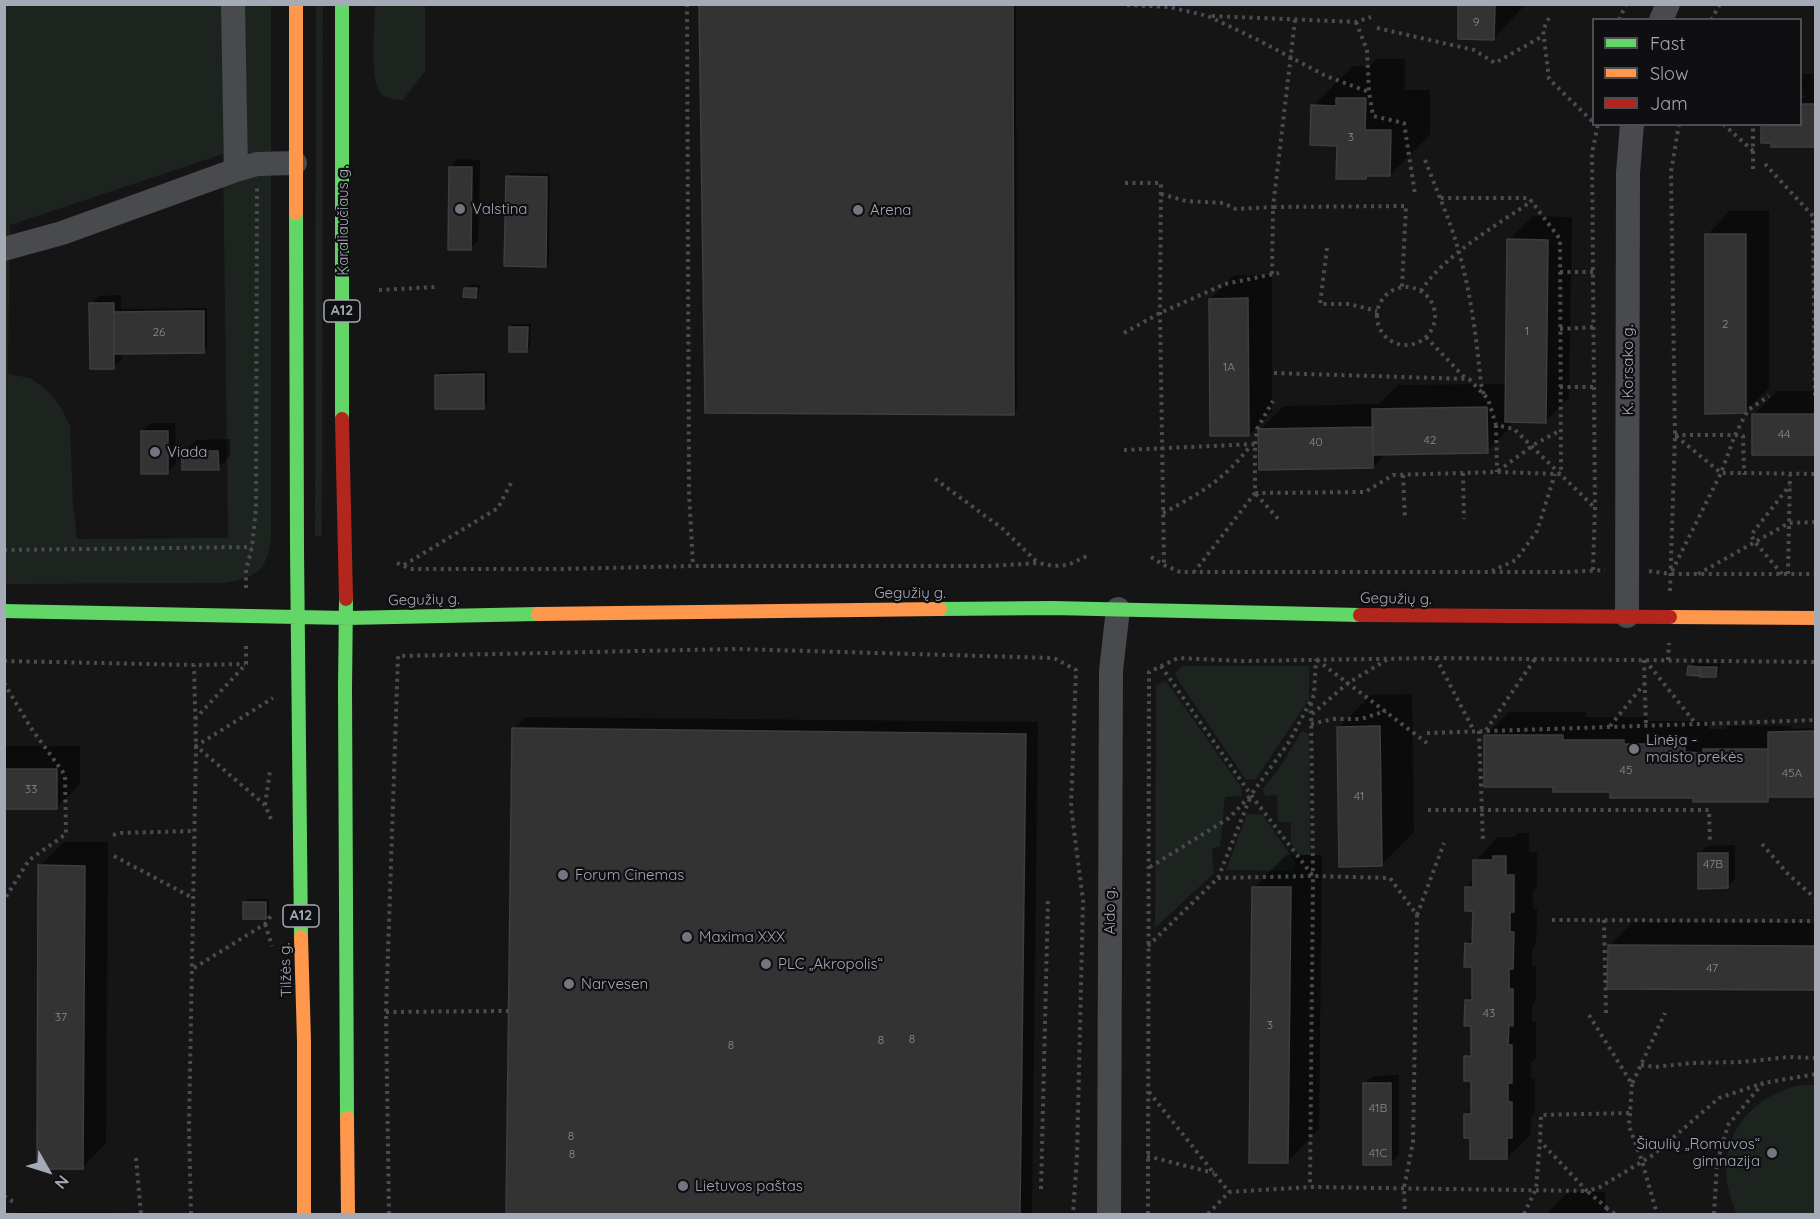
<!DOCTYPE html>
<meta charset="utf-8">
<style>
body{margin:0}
#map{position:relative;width:1820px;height:1219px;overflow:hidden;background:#151515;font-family:Quicksand,sans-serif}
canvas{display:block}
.frame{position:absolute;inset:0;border:6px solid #a5aab7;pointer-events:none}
.legend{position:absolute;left:1592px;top:18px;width:210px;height:108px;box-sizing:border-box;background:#0f0f11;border:2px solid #4b4d53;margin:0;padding:8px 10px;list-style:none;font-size:18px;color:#a5aab7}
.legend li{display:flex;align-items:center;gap:12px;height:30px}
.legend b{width:30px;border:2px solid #4b4d53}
.north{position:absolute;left:18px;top:1141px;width:60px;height:60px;-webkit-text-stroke:4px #0f0f11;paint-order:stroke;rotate:129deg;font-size:16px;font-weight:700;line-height:24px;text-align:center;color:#a5aab7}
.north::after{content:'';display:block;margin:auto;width:21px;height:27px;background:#a5aab7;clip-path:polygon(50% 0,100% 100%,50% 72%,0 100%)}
</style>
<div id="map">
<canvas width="1820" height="1219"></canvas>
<div class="frame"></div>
<ul class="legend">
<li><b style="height:8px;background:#63d668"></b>Fast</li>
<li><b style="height:8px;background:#ff974d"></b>Slow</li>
<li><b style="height:8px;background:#b3261e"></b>Jam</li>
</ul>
<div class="north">N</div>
</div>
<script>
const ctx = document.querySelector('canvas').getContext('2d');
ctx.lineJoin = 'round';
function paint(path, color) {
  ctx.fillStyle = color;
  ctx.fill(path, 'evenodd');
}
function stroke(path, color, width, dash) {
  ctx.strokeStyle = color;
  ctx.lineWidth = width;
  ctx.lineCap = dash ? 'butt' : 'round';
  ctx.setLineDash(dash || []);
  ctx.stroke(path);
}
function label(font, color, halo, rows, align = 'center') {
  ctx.font = font + ' Quicksand,sans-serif';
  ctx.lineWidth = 4.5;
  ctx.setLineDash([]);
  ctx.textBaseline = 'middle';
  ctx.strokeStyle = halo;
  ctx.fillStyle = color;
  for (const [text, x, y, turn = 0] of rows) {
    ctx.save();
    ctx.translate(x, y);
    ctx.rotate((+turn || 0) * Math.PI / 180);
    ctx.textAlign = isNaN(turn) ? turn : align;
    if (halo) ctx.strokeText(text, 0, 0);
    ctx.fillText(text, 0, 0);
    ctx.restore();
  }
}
paint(new Path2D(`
 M 323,4 L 322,536 L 315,536 L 316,5 Z
 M 4,5 L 271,5 L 271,537 C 268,570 256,578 224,583 L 5,584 ZM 223,154 L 228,538 L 77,539 L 73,505 L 70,426 L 60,406 L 45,388 L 30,378 L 8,374 L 10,225 Z
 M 375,5 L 425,5 L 425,71 L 403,100 C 396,100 387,99 381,94 C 369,80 375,24 375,5 Z
 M 1183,666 L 1309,666 L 1309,699 L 1256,779 L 1246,780 L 1176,677 L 1176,672 Z
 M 1166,681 L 1241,787 L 1242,796 L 1225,797 L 1220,846 L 1212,849 L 1214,873 L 1155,928 L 1156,685 Z
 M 1302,731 L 1309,734 L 1310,855 L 1299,855 L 1291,843 L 1291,822 L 1278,822 L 1277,795 L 1265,796 L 1263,788 L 1278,770 Z
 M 1247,814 L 1263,815 L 1296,864 L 1293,871 L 1226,870 Z
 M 1800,1085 L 1815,1085 L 1815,1214 L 1737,1214 C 1710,1155 1736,1101 1800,1085 Z`), '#1d241f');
paint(new Path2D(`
 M 701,4 L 1016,4 L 1017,410 L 1013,414 Z
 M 1460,4 L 1526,4 L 1494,38 Z
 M 1377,59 L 1405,59 L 1405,90 L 1430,90 L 1430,135 L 1390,175 L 1368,174 L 1365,177 L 1338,144 L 1313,106 L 1353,66 L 1370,66 Z
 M 1800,74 L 1816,74 L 1816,145 L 1800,124 L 1800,98 L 1806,98 L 1806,96 L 1800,95 Z
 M 458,159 L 480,160 L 478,240 L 470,249 L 450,167 Z
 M 511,173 L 550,174 L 549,262 L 545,265 L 507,177 Z
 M 1730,211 L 1769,211 L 1769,388 L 1745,412 L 1707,235 Z
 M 1533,216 L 1572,217 L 1569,398 L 1545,421 L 1511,421 L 1511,427 L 1487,451 L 1386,453 L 1373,467 L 1260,430 L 1284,406 L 1379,404 L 1398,385 L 1507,384 L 1509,240 Z
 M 1234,275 L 1272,275 L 1272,411 L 1249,435 L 1210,299 Z
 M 469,285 L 480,285 L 479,293 L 475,297 L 465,288 Z
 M 121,295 L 121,309 L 207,308 L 207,347 L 203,351 L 122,352 L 122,359 L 113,367 L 91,304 L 99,296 Z
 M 514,324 L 531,324 L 530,347 L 527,350 L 510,328 Z
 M 487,371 L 487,403 L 483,407 L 436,375 L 440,372 Z
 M 1777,391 L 1816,391 L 1816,453 L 1754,415 Z
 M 151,423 L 175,423 L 176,464 L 167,472 L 142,431 Z
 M 230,439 L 230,456 L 218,468 L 184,452 L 196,440 Z
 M 1693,663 L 1720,664 L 1719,672 L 1715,676 L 1689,667 Z
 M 1412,694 L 1414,832 L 1382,864 L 1338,728 L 1371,695 Z
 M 1509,712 L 1586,712 L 1586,717 L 1647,717 L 1647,721 L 1709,721 L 1709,729 L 1725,729 L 1728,726 L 1791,726 L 1791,729 L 1816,728 L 1816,795 L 1772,795 L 1767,800 L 1555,785 L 1485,736 Z
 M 526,717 L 1038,722 L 1032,1214 L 508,1214 L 513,729 Z
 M 4,746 L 80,746 L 80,784 L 57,807 L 4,808 Z
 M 1518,833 L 1529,833 L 1529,852 L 1537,852 L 1537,887 L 1533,891 L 1533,909 L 1537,909 L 1536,944 L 1532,948 L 1532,966 L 1536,966 L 1536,1000 L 1532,1004 L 1532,1022 L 1536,1021 L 1536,1058 L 1531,1062 L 1531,1079 L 1535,1079 L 1535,1113 L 1531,1117 L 1531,1134 L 1507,1158 L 1472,1137 L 1465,1114 L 1472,1108 L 1472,1080 L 1466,1057 L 1473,1050 L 1473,1024 L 1466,1001 L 1473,994 L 1474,966 L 1466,944 L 1474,936 L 1474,910 L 1466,887 L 1474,879 L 1475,861 L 1498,837 L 1514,837 Z
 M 64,842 L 108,842 L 106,1143 L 83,1167 L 40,866 Z
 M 1735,845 L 1735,879 L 1727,887 L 1699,854 L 1707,846 Z
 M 1286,855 L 1322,855 L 1319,1129 L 1287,1162 L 1254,888 Z
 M 248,899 L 269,899 L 269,914 L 265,917 L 245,903 Z
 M 1633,922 L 1816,923 L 1816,989 L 1609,946 Z
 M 1399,1075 L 1399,1155 L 1391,1163 L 1364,1084 L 1373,1076 Z
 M 1568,1192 L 1605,1192 L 1606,1214 L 1546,1214 Z
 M 19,1212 L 158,1213 L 158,1214 L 17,1214 Z`), '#0007');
const building = new Path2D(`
 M 699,4 L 1013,4 L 1014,415 L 705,413 Z
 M 1458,4 L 1495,4 L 1494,40 L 1458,39 Z
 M 1336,98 L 1366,98 L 1365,130 L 1391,130 L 1390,176 L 1366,176 L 1366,179 L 1336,179 L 1337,146 L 1310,145 L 1311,105 L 1336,106 Z
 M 1800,104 L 1816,104 L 1816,147 L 1771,147 L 1771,143 L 1761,143 L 1761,124 L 1800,124 Z
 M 449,167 L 472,167 L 471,250 L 448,250 Z
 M 506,176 L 547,177 L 546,267 L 504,266 Z
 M 1705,234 L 1746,234 L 1746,413 L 1705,414 Z
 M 1507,239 L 1548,240 L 1546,423 L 1505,422 Z
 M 464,288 L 477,288 L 476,298 L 463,297 Z
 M 1248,298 L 1249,436 L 1210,436 L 1209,299 Z
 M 89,303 L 114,303 L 114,369 L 90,369 Z
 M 194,311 L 204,311 L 204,353 L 114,354 L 114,312 Z
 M 509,327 L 528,327 L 527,352 L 509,352 Z
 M 484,374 L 484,409 L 435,409 L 435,375 Z
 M 1487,407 L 1488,453 L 1373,455 L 1372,409 Z
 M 1752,414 L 1816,414 L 1816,455 L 1752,455 Z
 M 1373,427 L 1373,468 L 1259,470 L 1258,429 Z
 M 141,431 L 168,431 L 168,474 L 141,474 Z
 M 182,451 L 218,451 L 219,470 L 182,470 Z
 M 1688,666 L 1700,667 L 1700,676 L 1687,675 Z
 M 1700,667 L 1717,667 L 1716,677 L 1700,677 Z
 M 1380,726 L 1382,866 L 1339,867 L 1337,727 Z
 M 512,728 L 1026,734 L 1020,1214 L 506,1214 Z
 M 1816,731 L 1816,797 L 1768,797 L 1768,732 Z
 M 1484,735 L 1563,735 L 1563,740 L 1624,740 L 1624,744 L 1685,744 L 1685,752 L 1703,753 L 1703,749 L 1768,749 L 1768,802 L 1693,802 L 1693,798 L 1610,798 L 1610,792 L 1553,792 L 1553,787 L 1484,787 Z
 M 4,769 L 57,769 L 57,809 L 4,809 Z
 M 1698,853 L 1728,853 L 1728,888 L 1698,889 Z
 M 1493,856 L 1506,856 L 1506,875 L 1514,875 L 1514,912 L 1510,912 L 1510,932 L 1514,932 L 1513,969 L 1509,969 L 1509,989 L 1513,989 L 1513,1026 L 1509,1025 L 1508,1045 L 1512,1045 L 1512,1083 L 1508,1083 L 1508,1102 L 1512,1102 L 1512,1138 L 1507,1138 L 1507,1159 L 1470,1159 L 1470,1138 L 1464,1138 L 1464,1114 L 1471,1114 L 1471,1081 L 1464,1081 L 1464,1056 L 1471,1056 L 1471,1026 L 1464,1026 L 1465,1000 L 1472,1000 L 1472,967 L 1464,967 L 1465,943 L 1472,944 L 1473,911 L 1465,911 L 1465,887 L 1473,887 L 1473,860 L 1493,860 Z
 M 38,865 L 85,866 L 83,1169 L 37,1169 Z
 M 1252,887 L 1291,887 L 1288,1163 L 1249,1163 Z
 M 243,902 L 266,902 L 266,919 L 243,919 Z
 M 1608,945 L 1816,946 L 1816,990 L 1607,989 Z
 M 1363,1083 L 1391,1083 L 1391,1165 L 1363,1165 Z`);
paint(building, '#333334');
stroke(building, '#3d3e41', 1.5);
stroke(new Path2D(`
 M 687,4 L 689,493 L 693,566
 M 1127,5 L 1169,7 L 1208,16 L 1258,40 L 1326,76 L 1369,92
 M 1212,16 L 1356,22 L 1371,17
 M 1549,18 L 1543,30 L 1549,79 L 1594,123
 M 1619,20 L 1626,4
 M 1711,20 L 1720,4
 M 1356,22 L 1367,50 L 1369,92 L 1373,116 L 1404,123 L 1415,194
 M 1377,28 L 1474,50 L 1495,63 L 1543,36
 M 1723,124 L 1753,151
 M 1425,160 L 1440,198
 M 1765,164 L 1813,216 L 1815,397
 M 1753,169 L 1753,124
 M 1125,183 L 1161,183 L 1160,313 L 1164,564
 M 1161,194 L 1186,201 L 1223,203 L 1236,209 L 1273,207 L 1295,20
 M 1327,248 L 1320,304 L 1349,304 L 1377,311
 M 1560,272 L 1593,272
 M 1272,274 L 1273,207 L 1406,206 L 1402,287
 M1377 316a29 29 0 1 1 58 0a29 29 0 1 1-58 0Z
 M 379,290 L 435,287
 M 1421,291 C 1442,257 1498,224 1532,201
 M 1560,329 L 1594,327
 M 1124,333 L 1160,313 L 1225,284 L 1279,273
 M 1426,337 L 1465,378
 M 1274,373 L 1469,379 L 1488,399 L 1496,425 L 1514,429 L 1595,508
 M 1560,387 L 1594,387
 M 1496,425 L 1497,472
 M 1675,435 L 1735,435 L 1748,410 L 1769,396
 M 1676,436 L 1721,473 L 1744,473
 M 1255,444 L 1257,429 L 1273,401
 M 1124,450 L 1255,444 L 1255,493 L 1195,571
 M 1498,471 L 1535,444 L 1561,430
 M 1463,473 L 1464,519
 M 1403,475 L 1405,519
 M 935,479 L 1003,529 L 1038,563
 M 1255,493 L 1365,492 L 1393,475 L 1497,472 L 1561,474 L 1560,239 L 1529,198 L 1440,198 C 1467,263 1474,315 1481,384 L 1484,395
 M 1256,494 L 1279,520
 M 1163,513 C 1201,493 1224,480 1251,445
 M 4,550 L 252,547
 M 1151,557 L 1164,565 L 1180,572 L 1567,572 L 1605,570
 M 397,563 L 411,569 L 560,569 L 693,566 L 992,566 L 1039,563 L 1053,566 L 1068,565 L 1087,556
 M 404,565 L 498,508 L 511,483
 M 1593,570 L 1595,508 L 1592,153 L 1598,124
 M 1492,571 L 1516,560 L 1537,531 L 1555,474
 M 1649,571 L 1671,574 L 1816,574
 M 1672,571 L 1721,473 L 1735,435 L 1743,436 L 1744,473 L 1816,474
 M 1698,574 L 1789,523 L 1816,522
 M 1782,574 L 1755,542 L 1751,535 L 1790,485
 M 1788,574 L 1790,475
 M 246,588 L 246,570 L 252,547 L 256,508 L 257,188
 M 1670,591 L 1675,435 L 1671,172 L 1679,124
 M 1436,658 L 1474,731
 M 1317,660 L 1427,743
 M 1644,660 L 1646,726
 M 1645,660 L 1696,724
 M 1668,660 L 1669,643
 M 4,661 L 194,665 L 245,664
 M 1161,666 L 1251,795 L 1313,876 L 1310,1187
 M 4,683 L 31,728 L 65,775 L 66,834 L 29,860 L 4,900
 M 1311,703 L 1313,876
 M 1312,714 L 1348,683 L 1388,659
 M 195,719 L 246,664 L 246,643
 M 1311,724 L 1333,719 L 1361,719 L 1386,711
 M 1610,726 L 1645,683
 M 1486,730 L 1535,659
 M 1479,731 L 1483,842
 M 1427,733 L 1816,720
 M 265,805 L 270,771
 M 1428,810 L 1709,810 L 1710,844
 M 271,819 L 265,805 L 196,746 L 273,698
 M 113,835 L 121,833 L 194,831
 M 1762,844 L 1788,874 L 1816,899
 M 114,856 L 193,898
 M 1150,867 L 1229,818 L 1251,795 L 1289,742 L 1314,695 L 1316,659
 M 1218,878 L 1250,798
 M 1417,915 L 1444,843
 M 1552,920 L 1816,921
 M 1604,920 L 1606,1014
 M 265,924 L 272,946
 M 1148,946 L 1218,878 L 1313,876 L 1390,878 L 1417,915 L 1413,1142 L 1404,1188 L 1405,1214
 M 194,968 L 265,924 L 273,913
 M 386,1012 L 508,1011
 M 1589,1015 L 1632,1084 L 1665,1013
 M 1641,1065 L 1655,1067 L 1692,1063 L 1741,1062 L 1789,1057 L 1816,1058
 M 1632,1084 L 1630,1113 L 1541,1115 L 1540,1141 L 1587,1191 L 1600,1187 L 1653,1155 L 1719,1098 L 1763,1083
 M 1149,1092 L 1229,1192
 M 1630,1113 L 1629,1126 L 1642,1161 L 1657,1214
 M 1147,1156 L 1214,1173
 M 136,1158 L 141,1214
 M 1041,1189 L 1048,898
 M 4,1196 L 15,1203
 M 1606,1208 L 1615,1214
 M 191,1214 L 189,1127 L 196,746 L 194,665
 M 389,1214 L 386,1012 L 398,656 L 737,649 L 1054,658 L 1076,670 L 1071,807 L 1083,900 L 1077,1156 L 1073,1214
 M 1148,1214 L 1149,672 L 1178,658 L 1242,661 L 1436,658 L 1816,662
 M 1208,1214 L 1229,1192 L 1310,1187 L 1587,1191 L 1606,1207 L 1606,1214
 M 1524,1214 L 1536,1189 L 1540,1141
 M 1714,1214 L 1717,1163 L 1728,1125 L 1763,1083 L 1816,1074`), '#4b4c50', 4, [3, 4.5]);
stroke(new Path2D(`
 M 233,4 L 236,170
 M 1661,20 L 1668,4
 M 4,249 L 62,233 L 236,170 L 257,164 L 295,163
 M 1627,616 L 1628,173 L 1632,124
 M 1109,1214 L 1111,671 L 1118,609`), '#494a4e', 24);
stroke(new Path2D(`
 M 342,4 L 342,419
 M 296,213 L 297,549 L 301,937
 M 346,599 L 345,689 L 347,1118
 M 940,609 L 1053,608 L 1360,615
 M 4,611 L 347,618 L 538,614`), '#63d668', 14);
stroke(new Path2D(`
 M 296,4 L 296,213
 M 538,614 L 940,609
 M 1670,617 L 1816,618
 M 301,937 L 304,1041 L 304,1214
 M 347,1118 L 348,1214`), '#ff974d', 14);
stroke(new Path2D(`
 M 342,419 L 346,599
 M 1360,615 L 1670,617`), '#b3261e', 14);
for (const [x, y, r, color] of [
 [460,209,6,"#73767e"],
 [858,210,6,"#73767e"],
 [155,452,6,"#73767e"],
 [1634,749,6,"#73767e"],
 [563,875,6,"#73767e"],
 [687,937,6,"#73767e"],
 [766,964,6,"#73767e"],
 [569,984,6,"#73767e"],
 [1772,1153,6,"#73767e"],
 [683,1186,6,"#73767e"]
]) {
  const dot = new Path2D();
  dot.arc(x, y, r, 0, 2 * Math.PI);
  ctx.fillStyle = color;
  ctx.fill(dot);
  stroke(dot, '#0f0f11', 2);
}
label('12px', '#888c96', null, [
 ["9",1476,22],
 ["3",1351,137],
 ["2",1725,324],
 ["1",1527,331],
 ["26",159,332],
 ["1A",1229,367],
 ["44",1784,434],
 ["42",1430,440],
 ["40",1316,442],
 ["45",1626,770],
 ["45A",1792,773],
 ["33",31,789],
 ["41",1359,796],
 ["47B",1713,864],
 ["47",1712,968],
 ["43",1489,1013],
 ["37",61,1017],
 ["3",1270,1025],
 ["8",912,1039],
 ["8",881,1040],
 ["8",731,1045],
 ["41B",1378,1108],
 ["8",571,1136],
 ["41C",1378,1153],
 ["8",572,1154]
]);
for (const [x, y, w] of [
 [342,311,36],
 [301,916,36]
]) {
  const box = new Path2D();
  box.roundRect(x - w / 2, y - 11, w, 22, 4.5);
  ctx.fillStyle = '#0f0f11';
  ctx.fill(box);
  stroke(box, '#a5aab7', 1.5);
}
label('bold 14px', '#a5aab7', null, [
 ["A12",342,311],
 ["A12",301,916]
]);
label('15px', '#a5aab7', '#0f0f11', [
 ["Valstina",472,209],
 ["Arena",870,210],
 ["Viada",167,452],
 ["Linėja -",1646,740],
 ["maisto prekės",1646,757],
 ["Forum Cinemas",575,875],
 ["Maxima XXX",699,937],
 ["PLC „Akropolis“",778,964],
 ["Narvesen",581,984],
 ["Šiaulių „Romuvos“",1760,1144,"right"],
 ["gimnazija",1760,1161,"right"],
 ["Lietuvos paštas",695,1186]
], 'left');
label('15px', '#a5aab7', '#0f0f11', [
 ["Karaliaučiaus g.",343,221,-90],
 ["K. Korsako g.",1628,370,-90],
 ["Gegužių g.",910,593],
 ["Gegužių g.",1396,599,1],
 ["Gegužių g.",424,600,-1],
 ["Aido g.",1110,911,-90],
 ["Tilžės g.",286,970,-92]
]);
</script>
